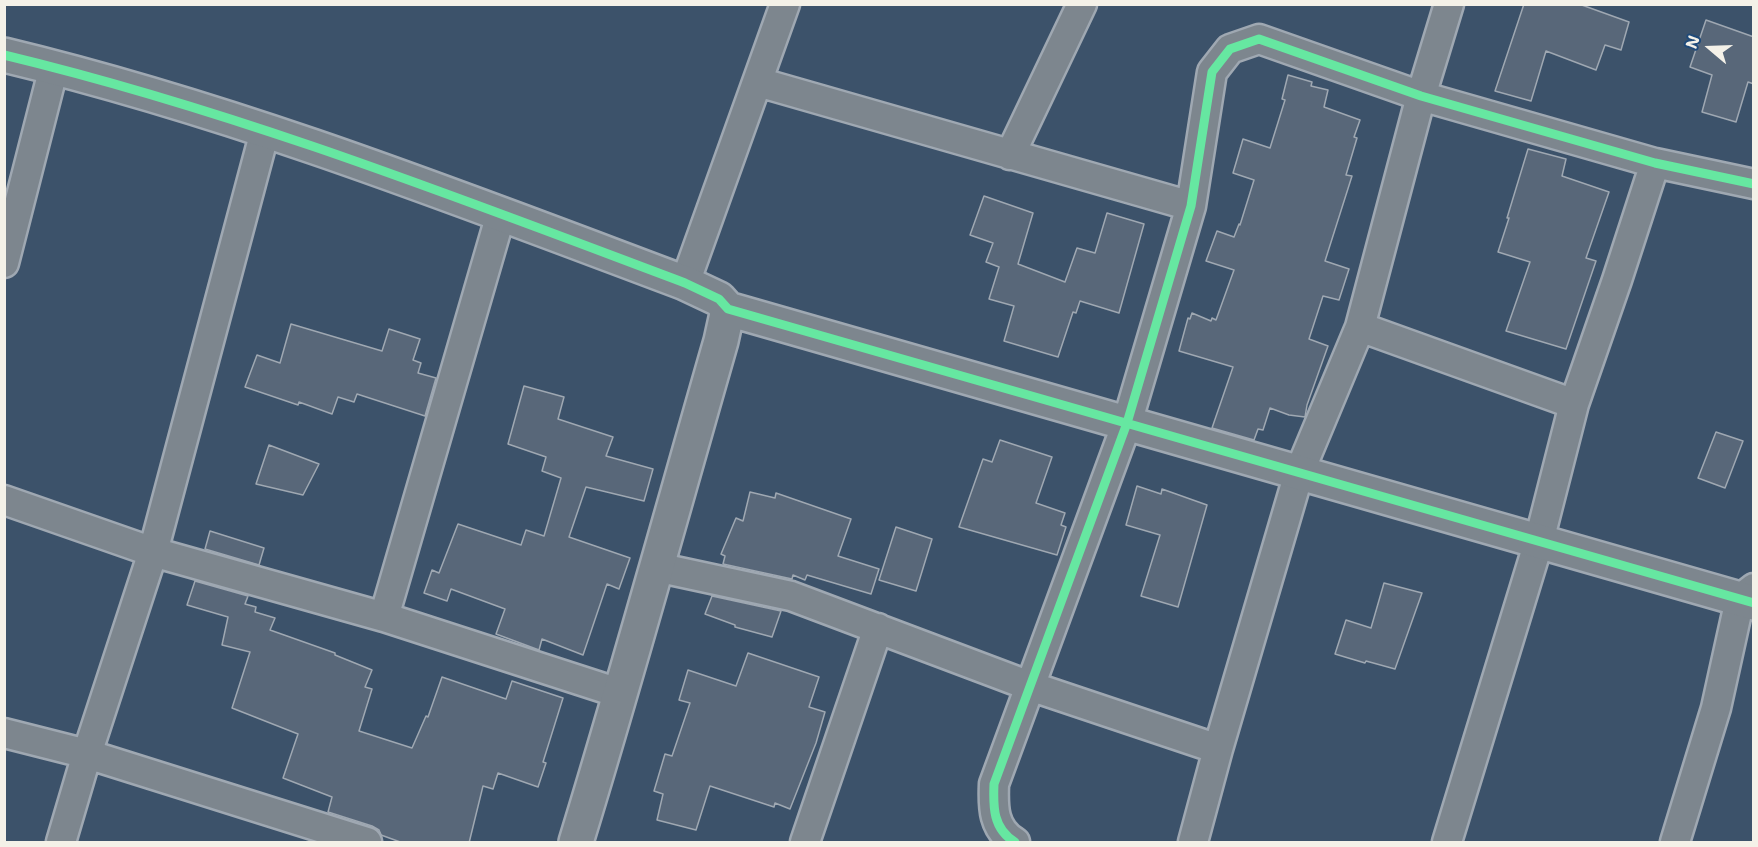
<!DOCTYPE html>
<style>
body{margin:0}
#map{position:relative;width:1758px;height:847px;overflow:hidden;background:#3c526a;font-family:"Shantell Sans",sans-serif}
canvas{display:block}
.frame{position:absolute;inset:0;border:6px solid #f4f1e8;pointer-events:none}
.north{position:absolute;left:1680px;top:18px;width:60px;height:60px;-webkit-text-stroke:4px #1f4a7a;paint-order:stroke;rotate:289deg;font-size:16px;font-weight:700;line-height:24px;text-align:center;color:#f4f1e8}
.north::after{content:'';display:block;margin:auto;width:21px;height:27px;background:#f4f1e8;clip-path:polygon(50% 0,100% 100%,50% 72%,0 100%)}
</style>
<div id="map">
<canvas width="1758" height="847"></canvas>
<div class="frame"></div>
<div class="north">N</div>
</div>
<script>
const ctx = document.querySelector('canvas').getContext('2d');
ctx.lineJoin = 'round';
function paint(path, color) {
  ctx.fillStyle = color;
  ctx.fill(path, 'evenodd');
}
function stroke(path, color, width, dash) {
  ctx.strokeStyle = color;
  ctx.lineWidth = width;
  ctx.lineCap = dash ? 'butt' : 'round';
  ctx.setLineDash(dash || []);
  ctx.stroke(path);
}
const building = new Path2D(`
 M 1524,4 L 1579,4 L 1629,22 L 1621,50 L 1605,45 L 1596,70 L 1546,51 L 1531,101 L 1495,91 Z
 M 1706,20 L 1754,37 L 1754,84 L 1748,82 L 1736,122 L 1702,112 L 1712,75 L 1690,67 Z
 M 1288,75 L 1312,82 L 1311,86 L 1328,90 L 1324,107 L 1360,120 L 1354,137 L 1357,138 L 1346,175 L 1352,176 L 1325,261 L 1349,269 L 1339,300 L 1323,296 L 1309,339 L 1328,346 L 1307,405 L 1305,417 L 1289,415 L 1270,408 L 1263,430 L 1258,429 L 1254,440 L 1212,428 L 1233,367 L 1179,351 L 1188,318 L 1190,319 L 1192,313 L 1211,321 L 1212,318 L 1216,320 L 1234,270 L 1206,261 L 1217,231 L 1234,237 L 1239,224 L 1240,225 L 1254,180 L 1233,173 L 1243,139 L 1270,148 L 1285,100 L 1282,99 Z
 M 1528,149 L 1566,159 L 1562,176 L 1609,192 L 1586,258 L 1596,261 L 1566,349 L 1506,331 L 1530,262 L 1498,252 L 1509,218 L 1507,218 Z
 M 984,196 L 1033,213 L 1018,264 L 1065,282 L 1077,248 L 1095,253 L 1107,213 L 1144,224 L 1119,313 L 1080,301 L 1076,313 L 1073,312 L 1058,357 L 1004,341 L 1014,306 L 989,299 L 999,267 L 986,262 L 993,243 L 970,235 Z
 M 291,324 L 382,351 L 389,329 L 420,339 L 413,360 L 421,363 L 418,373 L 436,378 L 425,416 L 357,394 L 354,402 L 338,397 L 332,414 L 299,402 L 298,405 L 245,387 L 257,355 L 280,363 Z
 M 524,386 L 564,397 L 558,419 L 613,437 L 606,456 L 653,469 L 644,501 L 586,487 L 569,537 L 630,558 L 619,589 L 607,584 L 583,655 L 542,639 L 539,650 L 496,634 L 505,609 L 451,589 L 447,601 L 424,593 L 432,570 L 439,573 L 458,524 L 521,545 L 526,530 L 544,536 L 561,478 L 542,471 L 546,457 L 508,444 Z
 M 1716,432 L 1743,441 L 1725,488 L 1698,478 Z
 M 1000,440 L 1052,457 L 1036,503 L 1065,513 L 1061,525 L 1066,527 L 1057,555 L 959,527 L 983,459 L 992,462 Z
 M 269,445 L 319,464 L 303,495 L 256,484 Z
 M 1137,486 L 1161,494 L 1162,489 L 1207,505 L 1178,607 L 1141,596 L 1160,535 L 1126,525 Z
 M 750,492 L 775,498 L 776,493 L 851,519 L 838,556 L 879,569 L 871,594 L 807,575 L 805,580 L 793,575 L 792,579 L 723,564 L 725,556 L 721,554 L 736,518 L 743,521 Z
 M 896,527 L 932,539 L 916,591 L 879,580 Z
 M 210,531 L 264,548 L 259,565 L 205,549 Z
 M 195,581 L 248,596 L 245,604 L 256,607 L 255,612 L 275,618 L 270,630 L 335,653 L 335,655 L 372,670 L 365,687 L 372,689 L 359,731 L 412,748 L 426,716 L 428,717 L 442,677 L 506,699 L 512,681 L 563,698 L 543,762 L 546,763 L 538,787 L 498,773 L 493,789 L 483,786 L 469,843 L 403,843 L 381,835 L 379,830 L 372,826 L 328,812 L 332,797 L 283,778 L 298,734 L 232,708 L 250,652 L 222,645 L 228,617 L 187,605 Z
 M 1384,583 L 1422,593 L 1395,669 L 1366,661 L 1365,663 L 1335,654 L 1346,620 L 1371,628 Z
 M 712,596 L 781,611 L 772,637 L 735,627 L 735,625 L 705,614 Z
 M 748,653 L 819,677 L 809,707 L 825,712 L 816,743 L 790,809 L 775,803 L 774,807 L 710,786 L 696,830 L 657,820 L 663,794 L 654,791 L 665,754 L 672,756 L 690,703 L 679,700 L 688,670 L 736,686 Z`);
paint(building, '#586779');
stroke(building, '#9fa8b2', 1.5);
const minor = new Path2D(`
 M 758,82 L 1191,206
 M 1010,155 L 1082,4
 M 4,263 L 54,67
 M 685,283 L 785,4
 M 1360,327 L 1574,404
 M 4,500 L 153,552 L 384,617 L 622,694
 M 656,567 L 791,596 L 1030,686 L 1218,749
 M 384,617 L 501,214
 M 4,733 L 87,754 L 367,842
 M 61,842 L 87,754 L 153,552 L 265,131
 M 805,842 L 878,628
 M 1015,842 C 993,829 993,807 994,784 L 1127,423 L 1191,206 L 1212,72 L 1230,49 L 1259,39 L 1421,96 L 1655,163 L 1754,184
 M 1193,842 L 1218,749 L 1299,473 L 1360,327 L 1421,96 L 1449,4
 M 1447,842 L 1539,541 L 1574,404 L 1617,280 L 1655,163
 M 1675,842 L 1716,708 L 1740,599 L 1754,588`);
const tertiary = new Path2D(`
 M 4,55 C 237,111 461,199 685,283 L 719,299 L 728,309 L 1754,603
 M 576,842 C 627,676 673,508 721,341 L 728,309`);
stroke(minor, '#9fa8b2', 33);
stroke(tertiary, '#9fa8b2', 38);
stroke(minor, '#7d868e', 28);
stroke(tertiary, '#7d868e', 33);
stroke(new Path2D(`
 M 4,55 C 237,111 461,199 685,283 L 719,299 L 728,309 L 1754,603
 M 1015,842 C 993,829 993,807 994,784 L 1127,423 L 1191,206 L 1212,72 L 1230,49 L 1259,39 L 1421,96 L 1655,163 L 1754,184`), '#66e7a1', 9);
</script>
